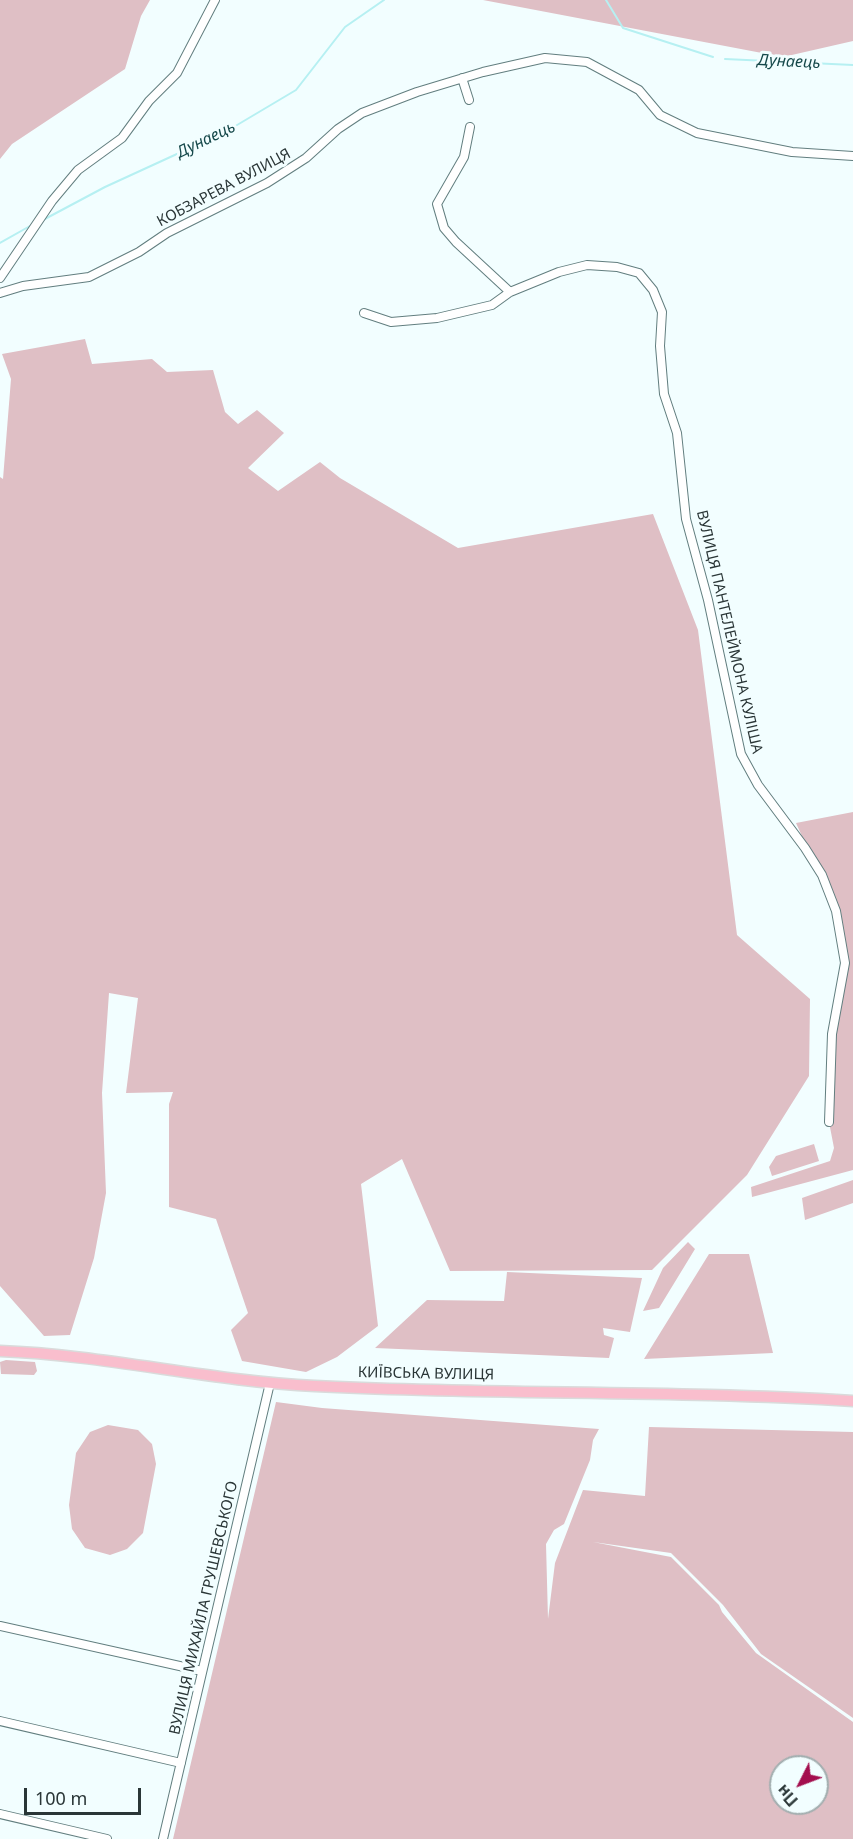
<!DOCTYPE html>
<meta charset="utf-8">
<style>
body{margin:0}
#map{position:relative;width:853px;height:1839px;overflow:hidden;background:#f2feff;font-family:"Noto Sans",sans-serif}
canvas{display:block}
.north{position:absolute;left:769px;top:1755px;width:60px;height:60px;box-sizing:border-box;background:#f2feff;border:2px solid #a2aeaf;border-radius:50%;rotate:228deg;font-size:16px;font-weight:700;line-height:24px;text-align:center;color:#2a3637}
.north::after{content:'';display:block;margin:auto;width:21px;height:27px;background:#a30e4e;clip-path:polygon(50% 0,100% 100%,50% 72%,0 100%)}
.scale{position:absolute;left:24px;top:1788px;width:117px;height:27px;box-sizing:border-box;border:3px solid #2a3637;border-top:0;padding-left:8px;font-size:18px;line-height:21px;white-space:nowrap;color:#2a3637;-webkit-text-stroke:4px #f2feff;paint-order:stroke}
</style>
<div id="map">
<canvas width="853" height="1839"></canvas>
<div class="north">Пн</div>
<div class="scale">100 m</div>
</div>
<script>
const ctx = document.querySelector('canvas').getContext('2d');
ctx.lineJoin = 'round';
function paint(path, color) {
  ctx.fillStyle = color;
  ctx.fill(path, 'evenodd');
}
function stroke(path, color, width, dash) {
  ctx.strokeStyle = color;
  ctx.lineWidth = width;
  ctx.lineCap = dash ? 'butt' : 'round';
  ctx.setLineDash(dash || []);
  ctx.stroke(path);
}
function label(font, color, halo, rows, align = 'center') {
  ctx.font = font + ' "Noto Sans",sans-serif';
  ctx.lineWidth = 6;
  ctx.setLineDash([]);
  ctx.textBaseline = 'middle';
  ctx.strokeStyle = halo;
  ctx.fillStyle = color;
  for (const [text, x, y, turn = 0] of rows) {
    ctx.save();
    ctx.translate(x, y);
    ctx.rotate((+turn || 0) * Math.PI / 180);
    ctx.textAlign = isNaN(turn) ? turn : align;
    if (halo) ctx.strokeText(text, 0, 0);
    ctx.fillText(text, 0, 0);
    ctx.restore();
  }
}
paint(new Path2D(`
 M 0,0 L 150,0 L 141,16 L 125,69 L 12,144 L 0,159 Z
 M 483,0 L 853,0 L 853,41 L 783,57 Z
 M 85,339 L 92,364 L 152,359 L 167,372 L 213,370 L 225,412 L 238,424 L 257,410 L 284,433 L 248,468 L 278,491 L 320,462 L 340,478 L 458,548 L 653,514 L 698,630 L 737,935 L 810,999 L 809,1076 L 747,1175 L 652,1270 L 450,1271 L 402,1159 L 361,1184 L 378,1326 L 337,1357 L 306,1372 L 242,1361 L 231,1330 L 248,1313 L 216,1219 L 169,1207 L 169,1104 L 173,1092 L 126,1093 L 138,998 L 109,993 L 102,1093 L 106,1193 L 94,1258 L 70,1335 L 44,1336 L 0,1286 L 0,477 L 3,479 L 11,379 L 2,354 Z
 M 853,812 L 853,1170 L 752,1197 L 751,1187 L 830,1161 L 834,1148 L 829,1122 L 829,1070 L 845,963 L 836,911 L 796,823 Z
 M 814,1144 L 819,1161 L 772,1176 L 769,1167 L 776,1156 Z
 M 853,1180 L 853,1203 L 805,1220 L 802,1198 Z
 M 688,1242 L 695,1249 L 659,1308 L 643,1311 L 663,1268 Z
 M 709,1254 L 749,1254 L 773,1353 L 644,1359 Z
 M 507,1272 L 642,1278 L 630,1332 L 603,1328 L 604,1335 L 614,1338 L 609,1358 L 375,1348 L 427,1300 L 504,1301 Z
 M 6,1360 L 35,1362 L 37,1371 L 34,1375 L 1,1374 L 0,1362 Z
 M 276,1402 L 322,1408 L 599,1429 L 593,1440 L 590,1460 L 564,1524 L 554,1530 L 546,1544 L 548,1619 L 555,1563 L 583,1490 L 645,1496 L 649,1427 L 853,1432 L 853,1718 L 761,1654 L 723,1605 L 671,1553 L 593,1542 L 671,1557 L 719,1605 L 722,1612 L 756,1653 L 853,1722 L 853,1839 L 173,1839 ZM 781,1767 L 817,1767 L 817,1803 L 781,1803 Z
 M 108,1425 L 138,1430 L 152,1444 L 156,1464 L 143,1533 L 127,1549 L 110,1555 L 85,1548 L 72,1529 L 69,1505 L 76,1453 L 90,1432 Z`), '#dfbfc5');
stroke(new Path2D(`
 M 606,0 L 623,28 L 713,57
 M 725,59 L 853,65
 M 43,220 L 105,187 L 227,131 L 296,90 L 345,27 L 384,0
 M 0,243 L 30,226`), '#b6f0f2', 2);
const minor = new Path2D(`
 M 462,78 L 469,100
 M 470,127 L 464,157 L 437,204 L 444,228 L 456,242 L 510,292
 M 0,278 L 52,201 L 78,170 L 122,138 L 149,101 L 177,73 L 215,0
 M 0,293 L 23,286 L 89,277 L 139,252 L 167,233 L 267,183 L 306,158 L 338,129 L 362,113 L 417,92 L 483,72 L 545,58 L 587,62 L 639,90 L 660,115 L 697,133 L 792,152 L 853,156
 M 364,313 L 391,322 L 437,318 L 492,305 L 510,292 L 559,272 L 587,265 L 617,267 L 639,273 L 653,290 L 662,312 L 660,346 L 664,394 L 677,433 L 686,519 L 708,600 L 741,754 L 758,785 L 805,848 L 822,875 L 836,911 L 845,963 L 832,1034 L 829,1122
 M 0,1626 L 202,1671
 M 0,1721 L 181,1763
 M 0,1814 L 107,1839
 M 163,1839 L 270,1383`);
const major = new Path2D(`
 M 0,1351 C 106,1355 209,1381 315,1386 C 494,1395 674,1390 853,1401`);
stroke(minor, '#627e7f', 10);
stroke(major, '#d9dbdb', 13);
stroke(minor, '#fff', 8);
stroke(major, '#f9becd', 10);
label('15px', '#2a3637', '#f2feff', [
 ["КОБЗАРЕВА ВУЛИЦЯ",224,188,-28],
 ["ВУЛИЦЯ ПАНТЕЛЕЙМОНА КУЛІША",729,632,77],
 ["КИЇВСЬКА ВУЛИЦЯ",426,1374,1],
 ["ВУЛИЦЯ МИХАЙЛА ГРУШЕВСЬКОГО",204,1608,-77]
]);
label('italic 16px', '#16494b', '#f2feff', [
 ["Дунаець",789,62,3],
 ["Дунаець",206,140,-26]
]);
</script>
